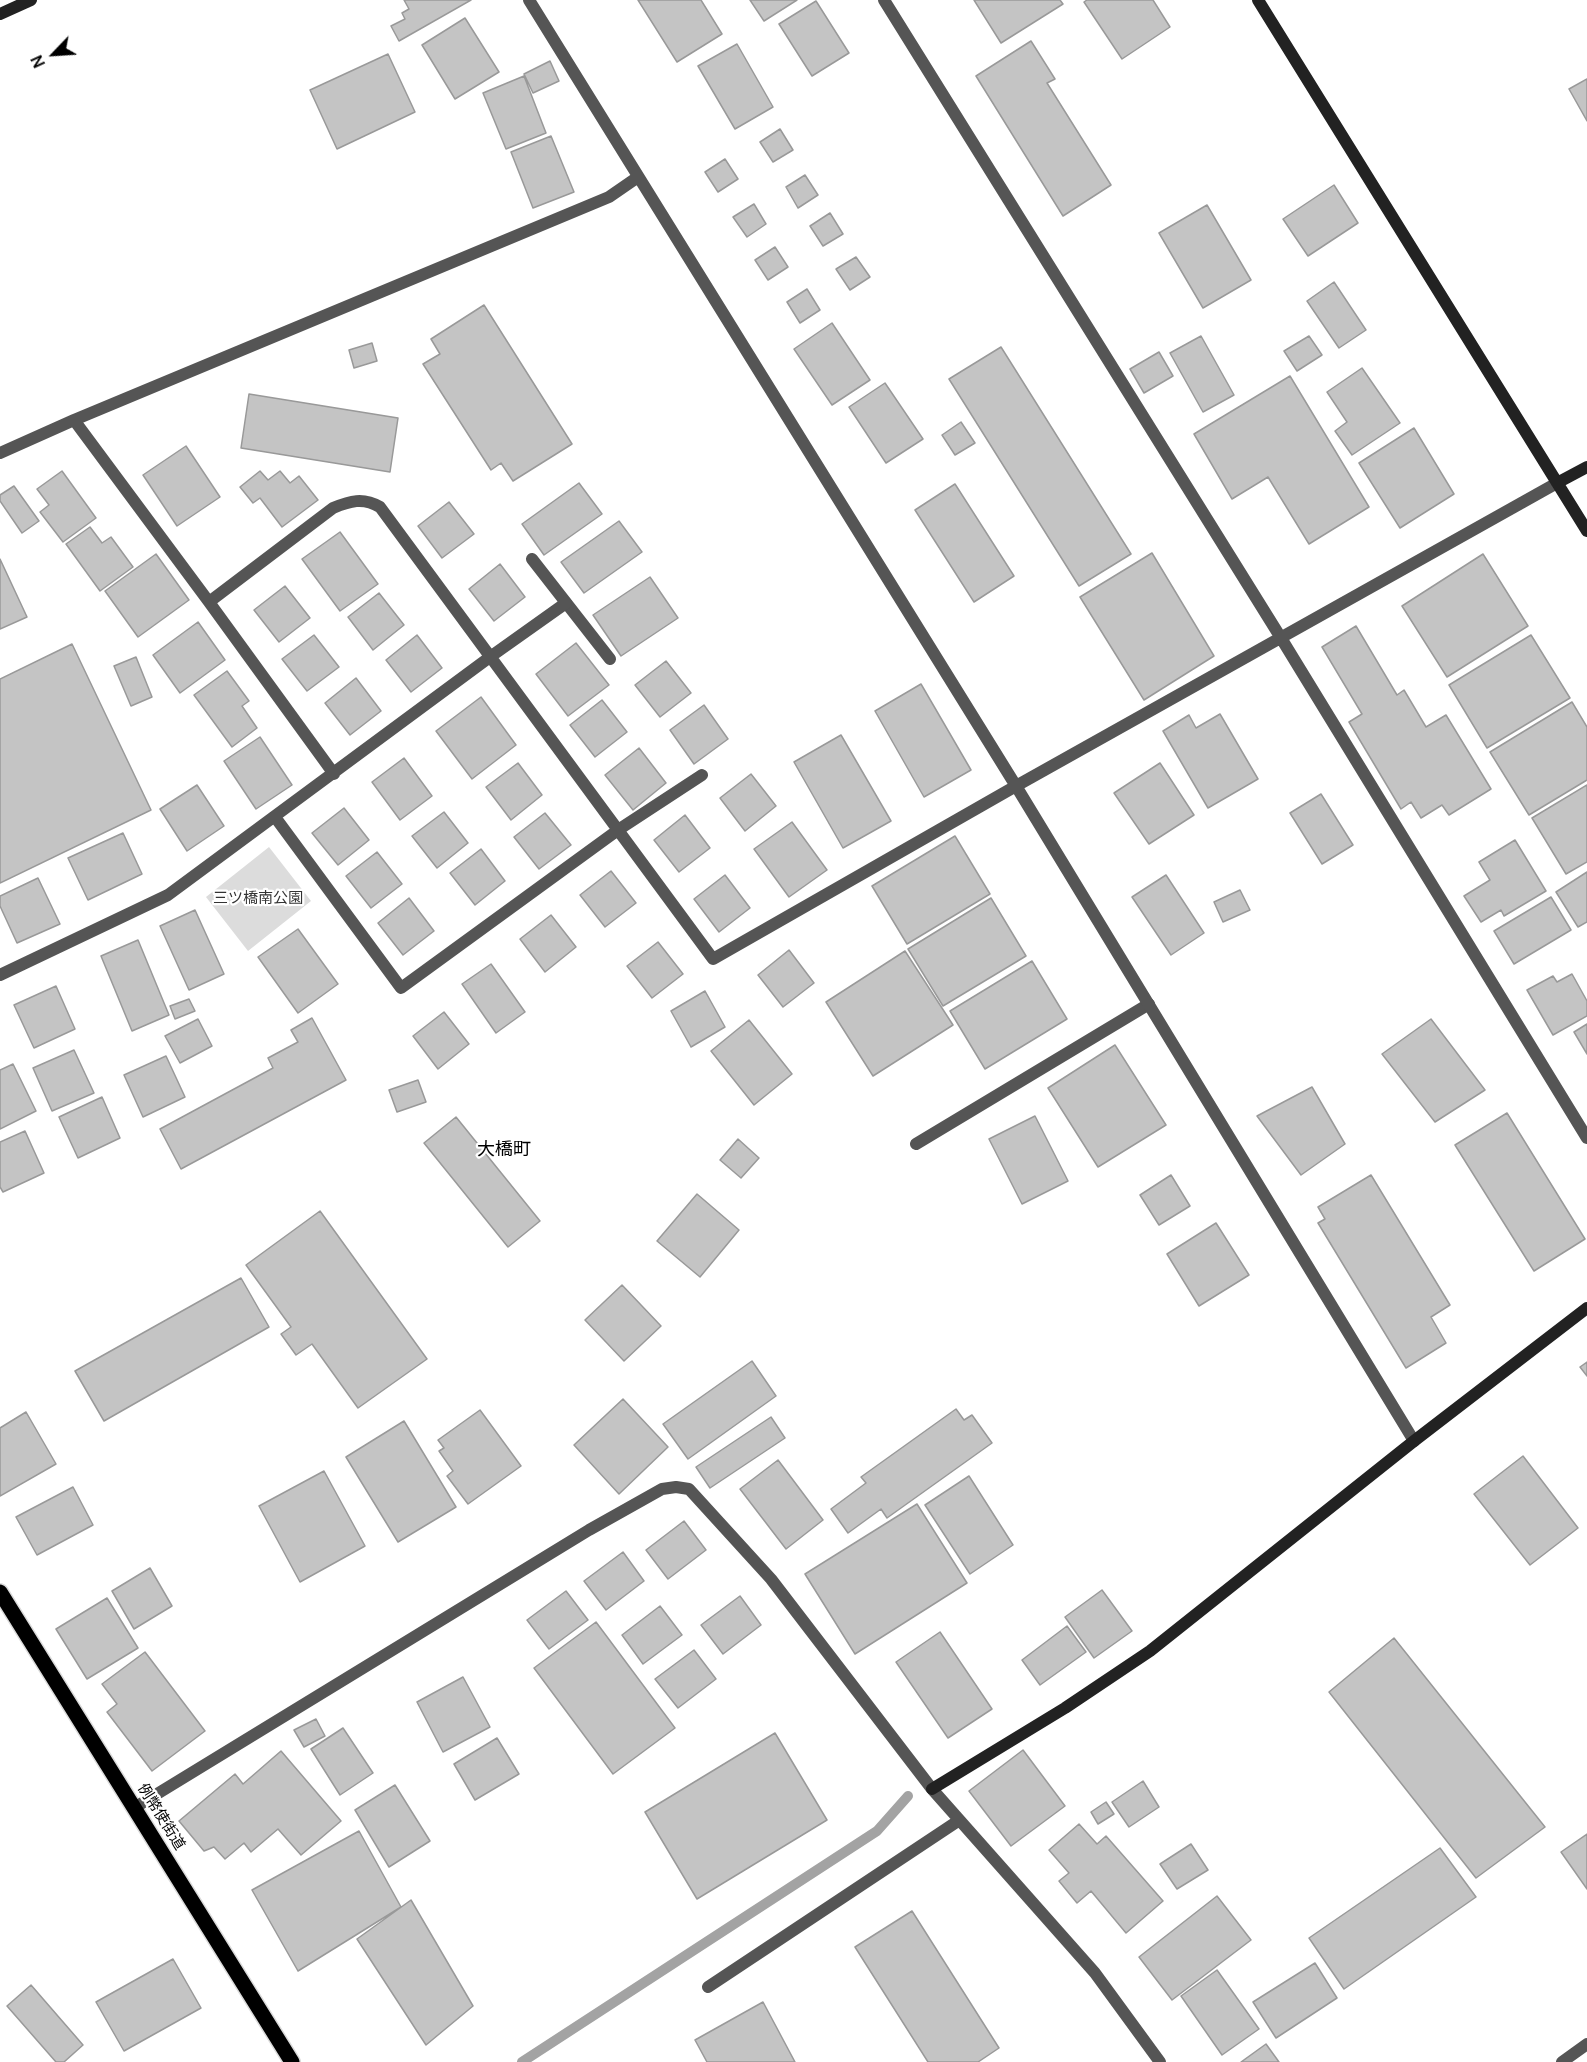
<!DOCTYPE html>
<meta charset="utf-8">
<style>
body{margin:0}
#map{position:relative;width:1587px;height:2062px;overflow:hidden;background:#fff;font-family:Manrope,sans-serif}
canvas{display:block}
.north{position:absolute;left:24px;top:24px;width:60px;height:60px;-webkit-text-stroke:4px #fff;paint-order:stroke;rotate:245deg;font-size:16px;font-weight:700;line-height:24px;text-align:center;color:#000}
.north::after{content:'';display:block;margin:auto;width:21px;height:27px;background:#000;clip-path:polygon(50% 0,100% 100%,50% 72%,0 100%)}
</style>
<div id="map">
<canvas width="1587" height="2062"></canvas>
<div class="north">N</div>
</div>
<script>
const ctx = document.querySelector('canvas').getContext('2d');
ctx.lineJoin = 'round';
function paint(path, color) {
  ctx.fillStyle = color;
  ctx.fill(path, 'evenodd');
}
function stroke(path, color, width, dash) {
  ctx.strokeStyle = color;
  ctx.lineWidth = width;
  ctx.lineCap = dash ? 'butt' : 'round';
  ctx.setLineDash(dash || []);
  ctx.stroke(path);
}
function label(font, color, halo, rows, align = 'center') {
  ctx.font = font + ' Manrope,"Noto Sans JP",sans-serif';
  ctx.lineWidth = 4.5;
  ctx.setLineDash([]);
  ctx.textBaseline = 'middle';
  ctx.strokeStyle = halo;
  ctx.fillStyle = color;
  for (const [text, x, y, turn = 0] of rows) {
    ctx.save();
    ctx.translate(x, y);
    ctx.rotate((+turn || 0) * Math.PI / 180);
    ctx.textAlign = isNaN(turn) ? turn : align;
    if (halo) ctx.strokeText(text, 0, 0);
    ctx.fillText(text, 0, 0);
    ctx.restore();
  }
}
paint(new Path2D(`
 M 269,847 L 311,901 L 248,951 L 206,897 Z`), '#dcdcdc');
stroke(new Path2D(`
 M 522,2062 L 877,1831 L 908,1796`), '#a3a3a3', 10);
const building = new Path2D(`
 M 404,0 L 471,0 L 399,41 L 391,26 L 405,19 L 402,13 L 409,9 Z
 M 638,0 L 701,0 L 722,34 L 677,62 Z
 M 750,0 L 797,0 L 764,21 Z
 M 974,0 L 1060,0 L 1063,4 L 1001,43 Z
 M 1087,0 L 1153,0 L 1170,27 L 1122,59 L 1084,2 Z
 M 816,1 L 849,53 L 812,76 L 779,24 Z
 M 465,18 L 499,72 L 455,99 L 422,45 Z
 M 1031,41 L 1055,79 L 1047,83 L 1111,185 L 1063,216 L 976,76 Z
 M 737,44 L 773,107 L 735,129 L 698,66 Z
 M 388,54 L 415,112 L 337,149 L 310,90 Z
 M 550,61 L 559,81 L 533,93 L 524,74 Z
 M 524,76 L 546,133 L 506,149 L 483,93 Z
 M 1587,79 L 1587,121 L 1569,89 Z
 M 780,129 L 793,150 L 773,162 L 760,142 Z
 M 551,136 L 574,192 L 533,208 L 511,152 Z
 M 725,159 L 738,179 L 718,192 L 705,172 Z
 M 805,175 L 818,195 L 798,208 L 786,187 Z
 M 1334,185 L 1358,223 L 1308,256 L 1283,219 Z
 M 754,204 L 766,224 L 747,237 L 733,217 Z
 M 1207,205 L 1251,280 L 1203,308 L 1159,233 Z
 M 830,213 L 843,234 L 823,246 L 810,226 Z
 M 775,247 L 788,267 L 768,280 L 755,260 Z
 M 856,257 L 870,277 L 850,290 L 836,269 Z
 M 1334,282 L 1366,330 L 1339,348 L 1307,301 Z
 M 807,289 L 820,310 L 800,323 L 787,302 Z
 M 484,305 L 572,444 L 513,481 L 501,463 L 491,470 L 423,364 L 440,354 L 431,339 Z
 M 832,323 L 870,380 L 832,405 L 794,349 Z
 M 1201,336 L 1234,395 L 1203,412 L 1170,353 Z
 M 1309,336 L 1322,355 L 1297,371 L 1284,351 Z
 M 372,343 L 377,361 L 354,368 L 349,350 Z
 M 1001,347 L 1131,554 L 1079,586 L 949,379 Z
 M 1159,352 L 1173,376 L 1144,393 L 1130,369 Z
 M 1362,368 L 1400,423 L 1352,455 L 1335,431 L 1347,422 L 1327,392 Z
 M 1290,376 L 1369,507 L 1309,544 L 1268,477 L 1232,499 L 1194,434 Z
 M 885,383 L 923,439 L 886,463 L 849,407 Z
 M 249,394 L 398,418 L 390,472 L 241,448 Z
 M 961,422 L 975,443 L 955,455 L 942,435 Z
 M 1414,428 L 1454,494 L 1400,528 L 1359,463 Z
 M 186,446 L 220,497 L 177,526 L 143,475 Z
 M 62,471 L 96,518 L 63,542 L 40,512 L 49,505 L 37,489 Z
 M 260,471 L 268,480 L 280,471 L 290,483 L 299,476 L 318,500 L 282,527 L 260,498 L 253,503 L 240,487 Z
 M 579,483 L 602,514 L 544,555 L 522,524 Z
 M 955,484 L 1014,576 L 974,602 L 915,510 Z
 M 14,486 L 39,521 L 22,533 L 0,501 L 0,495 Z
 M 449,502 L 474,534 L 442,558 L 418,526 Z
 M 619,521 L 642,552 L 584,593 L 561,562 Z
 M 90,527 L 102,543 L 111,537 L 133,567 L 100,591 L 66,544 Z
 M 340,532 L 378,584 L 340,611 L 302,559 Z
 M 1152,553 L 1214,656 L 1144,700 L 1080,597 Z
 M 156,554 L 189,600 L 138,637 L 105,591 Z
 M 1483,554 L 1528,626 L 1447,677 L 1402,606 Z
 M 0,559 L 27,617 L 0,629 Z
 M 500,564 L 525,597 L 494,621 L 469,589 Z
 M 650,577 L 678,618 L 621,656 L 593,615 Z
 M 285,586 L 310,618 L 279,642 L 254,610 Z
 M 379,593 L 404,625 L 373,650 L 348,617 Z
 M 198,622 L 225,660 L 180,693 L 153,655 Z
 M 1356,626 L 1397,695 L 1404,690 L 1426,727 L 1446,715 L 1491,789 L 1449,815 L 1442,805 L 1421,818 L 1411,802 L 1401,809 L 1349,722 L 1362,714 L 1322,647 Z
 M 314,635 L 339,667 L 307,691 L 282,659 Z
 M 417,635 L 442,668 L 411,692 L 386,660 Z
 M 1531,635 L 1570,698 L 1487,748 L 1449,685 Z
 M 576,643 L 609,685 L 568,716 L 536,674 Z
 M 72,644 L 151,810 L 0,883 L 0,679 Z
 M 136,657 L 152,697 L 131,706 L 114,666 Z
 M 666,661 L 691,693 L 660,717 L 635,685 Z
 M 227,671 L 249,701 L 242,706 L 257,728 L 232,747 L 194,695 Z
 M 356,678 L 381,711 L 350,735 L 325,703 Z
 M 921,684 L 971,770 L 924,797 L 875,711 Z
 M 481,697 L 516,745 L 472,779 L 436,731 Z
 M 602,700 L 627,732 L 595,757 L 570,725 Z
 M 1572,702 L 1587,727 L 1587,780 L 1529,815 L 1490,752 Z
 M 704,705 L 728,739 L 694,764 L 670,730 Z
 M 1220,714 L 1258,779 L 1208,808 L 1163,731 L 1189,715 L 1196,728 Z
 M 841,735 L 891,821 L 843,848 L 794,762 Z
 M 260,737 L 292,785 L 256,809 L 224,761 Z
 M 639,748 L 666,783 L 633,810 L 605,775 Z
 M 404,758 L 432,796 L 400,820 L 372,782 Z
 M 518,763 L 542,795 L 511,820 L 486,787 Z
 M 1160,763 L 1194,815 L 1149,844 L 1114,793 Z
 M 751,774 L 776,806 L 745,831 L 720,798 Z
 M 197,785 L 224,826 L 187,851 L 160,809 Z
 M 1587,785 L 1587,862 L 1566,874 L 1532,818 Z
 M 1321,794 L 1353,845 L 1322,864 L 1290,813 Z
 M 344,808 L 369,840 L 338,865 L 312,833 Z
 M 444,812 L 468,843 L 437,868 L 412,836 Z
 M 545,813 L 571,845 L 539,869 L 514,837 Z
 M 685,815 L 710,848 L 679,872 L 654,840 Z
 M 792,822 L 827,870 L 789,897 L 754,849 Z
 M 123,833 L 142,874 L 88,900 L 68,858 Z
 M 955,836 L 990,894 L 907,944 L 872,886 Z
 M 1515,840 L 1546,891 L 1504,916 L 1501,910 L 1481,922 L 1464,896 L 1490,880 L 1479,862 Z
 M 481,849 L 505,881 L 475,905 L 450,873 Z
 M 377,852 L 402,884 L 371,908 L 346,876 Z
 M 611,871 L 636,903 L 605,927 L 580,895 Z
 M 1587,872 L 1587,922 L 1578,927 L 1556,892 Z
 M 725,875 L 750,908 L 719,932 L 694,899 Z
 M 1166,875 L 1204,933 L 1171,955 L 1132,897 Z
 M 38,878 L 60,924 L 17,943 L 0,906 L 0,896 Z
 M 1240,890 L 1250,910 L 1223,922 L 1214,902 Z
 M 1551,897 L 1571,930 L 1514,964 L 1494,931 Z
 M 409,898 L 434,931 L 403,955 L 378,923 Z
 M 991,898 L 1026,956 L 943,1006 L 908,949 Z
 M 195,910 L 224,974 L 189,990 L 160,926 Z
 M 551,915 L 576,947 L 545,972 L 520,939 Z
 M 298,929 L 338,984 L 298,1013 L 258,957 Z
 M 138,940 L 169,1015 L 132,1031 L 101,956 Z
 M 658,942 L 683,974 L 652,998 L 627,966 Z
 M 789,950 L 814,983 L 783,1007 L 758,975 Z
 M 905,951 L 953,1025 L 873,1076 L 826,1002 Z
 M 1032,961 L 1067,1019 L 985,1069 L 950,1011 Z
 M 491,964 L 525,1012 L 496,1033 L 462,984 Z
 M 1572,974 L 1587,1001 L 1587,1016 L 1553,1035 L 1527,990 L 1553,976 L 1557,982 Z
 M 56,986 L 75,1029 L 34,1048 L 14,1005 Z
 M 705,991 L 725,1027 L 691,1047 L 671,1011 Z
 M 189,999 L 195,1011 L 175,1019 L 170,1006 Z
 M 444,1012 L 469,1044 L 438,1069 L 413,1036 Z
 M 312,1018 L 346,1080 L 181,1169 L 160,1129 L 273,1068 L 268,1058 L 298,1042 L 291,1030 Z
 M 198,1019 L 212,1046 L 180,1063 L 165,1036 Z
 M 1431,1019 L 1485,1090 L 1435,1122 L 1382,1054 Z
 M 749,1020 L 792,1074 L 754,1105 L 711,1051 Z
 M 1587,1024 L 1587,1054 L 1574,1032 Z
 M 1115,1045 L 1166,1125 L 1098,1167 L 1048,1088 Z
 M 74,1050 L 94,1093 L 52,1111 L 33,1068 Z
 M 166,1056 L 185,1097 L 143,1117 L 124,1075 Z
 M 13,1064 L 36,1111 L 0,1129 L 0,1070 Z
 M 418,1080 L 426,1102 L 397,1112 L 389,1090 Z
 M 1312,1087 L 1345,1144 L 1301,1175 L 1257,1116 Z
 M 102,1097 L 120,1138 L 78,1158 L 59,1117 Z
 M 1507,1113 L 1585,1239 L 1534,1271 L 1455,1145 Z
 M 1035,1116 L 1068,1181 L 1022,1204 L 989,1139 Z
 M 456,1117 L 540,1221 L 508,1247 L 424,1143 Z
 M 25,1131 L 44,1173 L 3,1192 L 0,1187 L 0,1142 Z
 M 738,1139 L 759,1158 L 741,1178 L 720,1160 Z
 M 1171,1175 L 1190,1206 L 1159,1225 L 1140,1195 Z
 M 1371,1175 L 1450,1305 L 1431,1317 L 1446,1343 L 1406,1368 L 1318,1223 L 1325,1219 L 1318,1207 Z
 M 697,1194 L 739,1230 L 700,1277 L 657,1241 Z
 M 320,1211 L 427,1359 L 358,1408 L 312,1344 L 296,1355 L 281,1334 L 291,1327 L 246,1265 Z
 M 1216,1223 L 1249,1275 L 1199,1306 L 1167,1254 Z
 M 241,1278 L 269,1327 L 104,1421 L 75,1371 Z
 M 622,1285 L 661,1326 L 624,1361 L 585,1320 Z
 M 752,1361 L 776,1396 L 688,1459 L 663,1424 Z
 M 1587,1362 L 1587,1376 L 1580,1367 Z
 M 623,1399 L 668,1447 L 619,1494 L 574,1445 Z
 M 956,1409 L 964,1420 L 972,1415 L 992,1443 L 887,1518 L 881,1509 L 848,1533 L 831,1509 L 866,1483 L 861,1477 Z
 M 480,1410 L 521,1466 L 468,1504 L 447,1476 L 453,1471 L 439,1451 L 444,1448 L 438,1440 Z
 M 26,1412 L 56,1464 L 0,1496 L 0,1428 Z
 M 771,1417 L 785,1438 L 710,1488 L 696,1467 Z
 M 404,1421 L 456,1507 L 398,1542 L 346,1457 Z
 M 1523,1456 L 1578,1528 L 1530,1565 L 1474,1494 Z
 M 778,1460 L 823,1520 L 786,1549 L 740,1489 Z
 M 324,1471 L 365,1546 L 300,1582 L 259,1506 Z
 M 969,1476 L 1013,1545 L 970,1574 L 925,1505 Z
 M 73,1487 L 93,1525 L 37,1555 L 16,1517 Z
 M 917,1504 L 967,1583 L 855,1654 L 805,1574 Z
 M 684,1521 L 706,1550 L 668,1579 L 646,1550 Z
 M 623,1552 L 644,1581 L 606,1610 L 584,1581 Z
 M 150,1568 L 172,1606 L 134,1629 L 112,1591 Z
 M 1102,1590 L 1132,1631 L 1094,1658 L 1065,1617 Z
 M 566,1591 L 588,1620 L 549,1649 L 527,1620 Z
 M 740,1596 L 761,1625 L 723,1654 L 701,1625 Z
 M 107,1598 L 138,1648 L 87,1679 L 56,1629 Z
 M 660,1606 L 682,1635 L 643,1664 L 622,1635 Z
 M 596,1622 L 675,1728 L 613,1774 L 534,1668 Z
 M 1067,1626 L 1086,1652 L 1040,1685 L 1022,1660 Z
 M 940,1632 L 992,1709 L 948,1738 L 896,1662 Z
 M 1394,1638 L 1545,1827 L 1476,1878 L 1329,1692 Z
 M 694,1650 L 716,1679 L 678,1708 L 655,1679 Z
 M 145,1652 L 205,1731 L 152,1771 L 107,1712 L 117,1704 L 102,1684 Z
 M 463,1677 L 490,1727 L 443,1752 L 417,1702 Z
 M 316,1719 L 325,1736 L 304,1747 L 294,1730 Z
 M 343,1728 L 373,1773 L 340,1795 L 311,1749 Z
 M 775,1733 L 827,1820 L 697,1899 L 645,1812 Z
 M 497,1738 L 519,1774 L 475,1800 L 454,1764 Z
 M 1023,1750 L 1065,1806 L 1011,1846 L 969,1791 Z
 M 281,1751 L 341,1821 L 301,1855 L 278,1829 L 251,1852 L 244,1843 L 225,1859 L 214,1847 L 204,1851 L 179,1821 L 235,1774 L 243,1784 Z
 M 1143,1781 L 1159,1807 L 1129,1827 L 1112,1802 Z
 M 395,1785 L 430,1841 L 389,1867 L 355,1810 Z
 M 1106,1802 L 1114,1814 L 1098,1824 L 1091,1812 Z
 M 1079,1824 L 1097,1844 L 1106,1836 L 1163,1901 L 1126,1933 L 1091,1891 L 1077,1903 L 1059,1881 L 1069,1873 L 1049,1850 Z
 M 359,1831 L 401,1907 L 298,1971 L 252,1890 Z
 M 1587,1834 L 1587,1889 L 1561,1852 Z
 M 1191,1844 L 1208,1870 L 1177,1889 L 1160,1864 Z
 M 1440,1848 L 1476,1897 L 1344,1989 L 1309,1938 Z
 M 1217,1896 L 1251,1940 L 1172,2000 L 1139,1957 Z
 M 411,1900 L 473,2006 L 426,2045 L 357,1939 Z
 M 912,1911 L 999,2048 L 978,2062 L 928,2062 L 855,1947 Z
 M 173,1959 L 201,2008 L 124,2051 L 96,2002 Z
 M 1315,1963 L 1337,1998 L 1276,2038 L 1253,2002 Z
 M 1217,1970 L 1259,2029 L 1222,2055 L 1181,1996 Z
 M 31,1985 L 83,2045 L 64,2062 L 56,2062 L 7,2006 Z
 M 763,2002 L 795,2062 L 707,2062 L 695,2040 Z
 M 1266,2044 L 1279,2062 L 1241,2062 Z`);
paint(building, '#c4c4c4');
stroke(building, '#999', 1.5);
const primary = new Path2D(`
 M 0,1592 L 292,2062`);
stroke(primary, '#dbdbdb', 18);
stroke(new Path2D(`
 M 532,559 L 610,659
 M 618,830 L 702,775
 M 916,1144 L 1149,1004
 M 1562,2062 L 1587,2044`), '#555', 12);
stroke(new Path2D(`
 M 529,0 L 1016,786 L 1414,1441
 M 884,0 L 1281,638 L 1587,1138
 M 74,420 L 209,602 L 334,774
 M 0,453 L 74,420 L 609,197 L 638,177
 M 209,602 L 333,508 C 350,501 363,497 380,507 L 713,959 L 1016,786 L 1557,483
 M 275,817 L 401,988 L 618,830
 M 0,975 L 168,895 L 490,657 L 566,603
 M 134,1808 L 589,1530 L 662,1489 L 676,1487 L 689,1489 L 771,1579 L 932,1789 L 1095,1973 L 1160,2062
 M 708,1987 L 958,1821`), '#555', 12);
stroke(new Path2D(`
 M 1258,0 L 1587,531
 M 0,14 L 31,0
 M 1557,483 L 1587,467
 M 932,1789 L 1065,1708 L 1150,1651 L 1414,1441 L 1587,1308`), '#222', 12);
stroke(primary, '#000', 15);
label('15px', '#333', '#fff', [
 ["三ツ橋南公園",258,899]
]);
label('15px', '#000', '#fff', [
 ["例幣使街道",161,1817,58]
]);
label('18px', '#000', '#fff', [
 ["大橋町",504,1150]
]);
</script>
